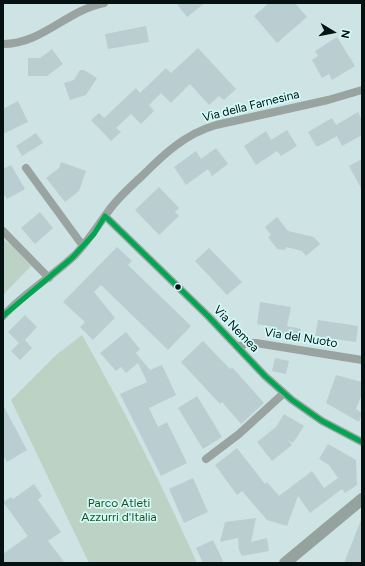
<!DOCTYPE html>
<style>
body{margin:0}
#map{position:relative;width:365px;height:566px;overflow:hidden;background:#cee4e4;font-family:Figtree,sans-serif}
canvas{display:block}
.frame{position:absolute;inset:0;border:4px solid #041212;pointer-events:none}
.north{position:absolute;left:313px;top:12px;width:40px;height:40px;-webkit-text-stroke:3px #d1fbf9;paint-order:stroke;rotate:100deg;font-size:11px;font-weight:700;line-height:16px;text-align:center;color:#041212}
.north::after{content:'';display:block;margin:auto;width:14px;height:18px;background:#041212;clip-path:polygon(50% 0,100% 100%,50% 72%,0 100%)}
</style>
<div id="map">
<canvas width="365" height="566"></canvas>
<div class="frame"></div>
<div class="north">N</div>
</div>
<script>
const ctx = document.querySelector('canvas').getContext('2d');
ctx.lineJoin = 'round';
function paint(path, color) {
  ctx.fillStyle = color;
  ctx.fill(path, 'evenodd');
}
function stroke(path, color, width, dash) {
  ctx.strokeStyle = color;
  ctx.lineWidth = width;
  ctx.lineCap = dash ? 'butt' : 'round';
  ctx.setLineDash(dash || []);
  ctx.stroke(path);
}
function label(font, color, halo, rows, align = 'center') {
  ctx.font = font + ' Figtree,sans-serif';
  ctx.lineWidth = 3.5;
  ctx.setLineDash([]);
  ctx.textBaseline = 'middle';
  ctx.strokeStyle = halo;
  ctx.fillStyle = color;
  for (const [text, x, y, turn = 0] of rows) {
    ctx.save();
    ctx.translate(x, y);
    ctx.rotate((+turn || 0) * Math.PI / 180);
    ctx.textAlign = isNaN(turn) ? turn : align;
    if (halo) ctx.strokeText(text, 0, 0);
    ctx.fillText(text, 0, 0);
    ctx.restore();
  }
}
paint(new Path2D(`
 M 3,239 L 13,247 L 31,266 L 3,295 Z
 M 82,335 C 124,409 162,485 197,563 L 89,563 L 11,400 L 56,355 Z`), '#bcd2c4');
paint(new Path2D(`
 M 176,3 L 205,3 L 187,17 Z
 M 269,3 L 295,3 L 307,17 L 277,43 L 254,16 Z
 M 146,26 L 149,42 L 108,49 L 105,34 Z
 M 337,37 L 355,66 L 332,80 L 329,74 L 322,78 L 312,60 L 318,56 L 315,51 Z
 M 198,48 L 236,89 L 224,100 L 219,96 L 209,105 L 190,84 L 171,103 L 161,93 L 149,105 L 154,111 L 141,124 L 131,114 L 116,128 L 121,132 L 111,141 L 91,120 L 99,113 L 104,118 L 136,88 L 140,93 L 166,68 L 171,73 Z
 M 52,49 L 63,64 L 47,76 L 28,76 L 28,58 L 40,58 Z
 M 80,70 L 84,70 L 97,78 L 86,95 L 70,100 L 64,83 L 74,80 Z
 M 18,101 L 28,122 L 3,134 L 3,109 Z
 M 358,112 L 362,120 L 362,135 L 342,146 L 337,136 L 319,146 L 316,146 L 308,132 L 332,118 L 336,125 Z
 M 287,130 L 297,146 L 281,156 L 277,151 L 256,165 L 244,146 L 266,131 L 271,140 Z
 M 36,133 L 43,143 L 22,156 L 16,146 Z
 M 216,148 L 228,164 L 212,176 L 208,169 L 186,185 L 174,167 L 196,151 L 201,159 Z
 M 362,159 L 362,190 L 349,166 Z
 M 61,162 L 86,171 L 79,191 L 65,202 L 46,178 L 59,168 Z
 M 11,165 L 25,189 L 7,199 L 3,193 L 3,169 Z
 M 159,187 L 179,208 L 175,212 L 179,216 L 159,235 L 135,210 Z
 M 40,212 L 53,228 L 35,244 L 21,228 Z
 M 277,217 L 288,231 L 314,237 L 320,244 L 306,256 L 302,251 L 286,247 L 285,250 L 277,249 L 268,237 L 271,235 L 265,227 Z
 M 117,247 L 132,261 L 128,265 L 191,326 L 168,350 L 101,285 L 94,292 L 115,318 L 93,340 L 80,327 L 85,322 L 63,302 Z
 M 209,248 L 242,282 L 227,295 L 195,261 Z
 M 260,302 L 291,307 L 287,326 L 301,329 L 300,340 L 274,335 L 275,327 L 257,324 Z
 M 25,315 L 37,327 L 25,340 L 32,348 L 20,360 L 11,351 L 19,343 L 8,332 Z
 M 318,320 L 358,326 L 356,342 L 315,336 Z
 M 126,332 L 140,349 L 136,353 L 150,370 L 162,365 L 176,395 L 149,408 L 158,427 L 167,422 L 187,463 L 161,476 L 120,394 L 147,382 L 138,363 L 126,373 L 121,367 L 116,371 L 100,353 Z
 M 203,341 L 230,369 L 232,367 L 264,403 L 241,424 L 222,402 L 220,404 L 181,362 Z
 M 275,358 L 289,361 L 286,374 L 272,371 Z
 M 336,375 L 362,382 L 362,394 L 356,409 L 362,413 L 359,422 L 326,403 Z
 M 197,396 L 222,437 L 203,449 L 178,408 Z
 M 3,405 L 27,450 L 7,462 L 3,455 Z
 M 284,414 L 304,426 L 293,443 L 288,440 L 292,445 L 272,461 L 257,442 L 276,427 Z
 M 328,444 L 356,460 L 357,485 L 345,493 L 342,489 L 310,513 L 298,496 L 287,526 L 267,520 L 242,491 L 237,495 L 215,465 L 237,448 L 265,484 L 267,482 L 279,496 L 312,471 L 324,488 L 338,478 L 329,465 L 319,459 Z
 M 193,478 L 208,512 L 184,523 L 169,489 Z
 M 34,484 L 42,496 L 38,500 L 61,532 L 48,541 L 65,563 L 3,563 L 3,554 L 28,536 L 3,502 L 11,497 L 13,499 Z
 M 256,518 L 251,542 L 267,538 L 269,551 L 242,556 L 239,550 L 238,538 L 220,542 L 225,522 Z
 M 361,520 L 362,563 L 344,563 Z
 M 213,540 L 224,563 L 203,563 L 196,548 Z`), '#bacdd0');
stroke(new Path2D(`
 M 3,44 C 42,44 67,10 104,3
 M 26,168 L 83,246
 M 105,216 L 208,316 L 265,376 L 292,400 L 322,421 L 362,442
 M 3,231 L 49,278
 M 3,316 C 25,292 52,277 75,255 C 89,240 98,225 110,209 C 119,197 131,186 142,176 C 164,154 185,134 216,125 L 328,100 L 362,90
 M 238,347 L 247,343 L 256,343 L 362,360
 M 206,459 L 239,434 L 284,393`), '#99a3a0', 8);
stroke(new Path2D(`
 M 285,563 L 362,499`), '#95a29e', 12);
stroke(new Path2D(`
 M 3,316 L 72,258 L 94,234 L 105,216 L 208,316 L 265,376 L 292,400 L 322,421 L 362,442`), '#00a651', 5);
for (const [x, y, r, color] of [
 [178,287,3.5,"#041212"]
]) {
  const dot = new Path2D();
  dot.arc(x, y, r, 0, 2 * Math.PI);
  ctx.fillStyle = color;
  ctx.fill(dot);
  stroke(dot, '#d1fbf9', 1.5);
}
label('12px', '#041212', '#d1fbf9', [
 ["Via della Farnesina",251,106,-14],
 ["Via Nemea",236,329,46],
 ["Via del Nuoto",301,338,9]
]);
label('12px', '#284e20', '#d1fbf9', [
 ["Parco Atleti",119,503],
 ["Azzurri d'Italia",119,517]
]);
</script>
